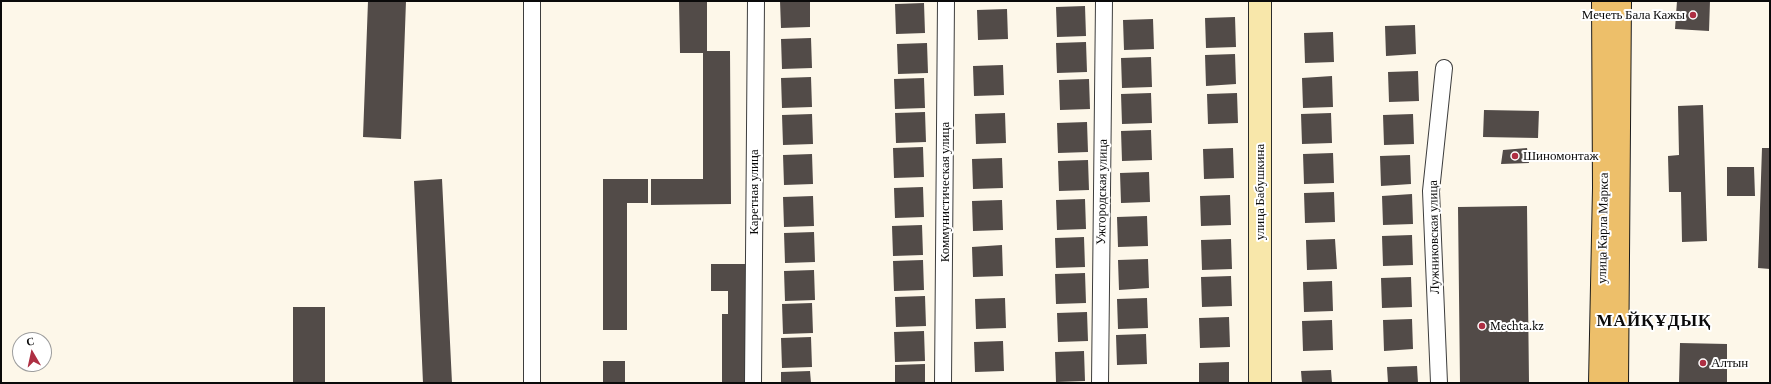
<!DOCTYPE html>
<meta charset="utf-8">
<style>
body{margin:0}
#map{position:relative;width:1771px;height:384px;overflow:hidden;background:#fdf7e9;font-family:"Crimson Pro",serif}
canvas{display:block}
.frame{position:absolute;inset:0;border:2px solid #0a0a0a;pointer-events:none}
.north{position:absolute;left:12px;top:332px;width:40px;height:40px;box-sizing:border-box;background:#fff;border:1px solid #9d9d9d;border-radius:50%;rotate:351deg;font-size:11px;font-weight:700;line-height:16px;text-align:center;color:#0a0a0a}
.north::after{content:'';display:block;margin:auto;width:14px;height:18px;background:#ae2f43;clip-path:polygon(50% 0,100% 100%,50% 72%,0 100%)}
</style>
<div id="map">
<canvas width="1771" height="384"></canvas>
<div class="frame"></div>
<div class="north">С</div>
</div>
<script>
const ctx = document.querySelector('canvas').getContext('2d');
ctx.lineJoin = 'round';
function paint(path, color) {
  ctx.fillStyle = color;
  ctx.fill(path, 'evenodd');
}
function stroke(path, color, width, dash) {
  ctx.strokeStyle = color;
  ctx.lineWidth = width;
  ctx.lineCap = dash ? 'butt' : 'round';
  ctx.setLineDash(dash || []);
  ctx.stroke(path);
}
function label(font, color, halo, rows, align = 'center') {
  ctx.font = font + ' "Crimson Pro",serif';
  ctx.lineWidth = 4;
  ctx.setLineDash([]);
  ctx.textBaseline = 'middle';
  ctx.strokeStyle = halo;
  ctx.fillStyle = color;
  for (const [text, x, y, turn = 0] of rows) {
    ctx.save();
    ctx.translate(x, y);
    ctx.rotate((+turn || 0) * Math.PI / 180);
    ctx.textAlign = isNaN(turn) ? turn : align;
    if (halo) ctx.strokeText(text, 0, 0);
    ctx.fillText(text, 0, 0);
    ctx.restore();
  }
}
paint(new Path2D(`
 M 368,1 L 406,1 L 401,139 L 363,137 Z
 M 679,1 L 707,1 L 707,51 L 730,51 L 731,204 L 651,205 L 651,179 L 703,179 L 703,53 L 680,53 Z
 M 780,1 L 810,1 L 810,27 L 781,28 Z
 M 1677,1 L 1710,1 L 1709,31 L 1675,29 Z
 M 924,3 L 925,33 L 896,34 L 895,4 Z
 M 1085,6 L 1086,36 L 1057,37 L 1056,7 Z
 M 1007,9 L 1008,39 L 978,40 L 977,10 Z
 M 1235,17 L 1236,47 L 1206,48 L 1205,18 Z
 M 1153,19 L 1154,49 L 1124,50 L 1123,20 Z
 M 1415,25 L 1416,54 L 1386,56 L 1385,26 Z
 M 1333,32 L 1334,62 L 1305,63 L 1304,33 Z
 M 811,38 L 812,68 L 782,69 L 781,39 Z
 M 1086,42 L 1087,72 L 1057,73 L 1056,43 Z
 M 927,43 L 928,73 L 898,74 L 897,44 Z
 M 1235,54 L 1236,84 L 1206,86 L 1205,55 Z
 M 1151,57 L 1152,87 L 1122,88 L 1121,58 Z
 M 1003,65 L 1004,95 L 974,96 L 973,66 Z
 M 1418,71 L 1419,101 L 1389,102 L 1388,72 Z
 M 1332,76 L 1333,107 L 1303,108 L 1302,78 Z
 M 811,77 L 812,107 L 782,108 L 781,78 Z
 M 924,78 L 925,108 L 895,109 L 894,79 Z
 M 1089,79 L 1090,109 L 1060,110 L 1059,80 Z
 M 1151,93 L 1152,123 L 1122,124 L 1121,94 Z
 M 1237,93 L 1238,123 L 1208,124 L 1207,94 Z
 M 1703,105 L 1707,241 L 1682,242 L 1681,192 L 1669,192 L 1668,156 L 1679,155 L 1678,106 Z
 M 1484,110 L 1539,111 L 1538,138 L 1483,137 Z
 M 925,112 L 926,142 L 896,143 L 895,113 Z
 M 1005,113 L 1006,143 L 976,144 L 975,114 Z
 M 1331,113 L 1332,143 L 1302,144 L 1301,114 Z
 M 812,114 L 813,144 L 783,145 L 782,115 Z
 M 1413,114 L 1414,144 L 1384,145 L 1383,115 Z
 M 1087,122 L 1088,152 L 1058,153 L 1057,123 Z
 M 1151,130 L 1152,160 L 1122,161 L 1121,131 Z
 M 923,147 L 924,177 L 894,178 L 893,148 Z
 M 1233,148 L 1234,178 L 1204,179 L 1203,149 Z
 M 1527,148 L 1529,163 L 1501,164 L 1503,150 Z
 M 1762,148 L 1770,148 L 1770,269 L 1758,268 Z
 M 1333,153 L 1334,183 L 1304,184 L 1303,154 Z
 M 812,154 L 813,184 L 784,185 L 783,155 Z
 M 1410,155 L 1411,184 L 1381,186 L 1380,156 Z
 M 1002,158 L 1003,188 L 973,189 L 972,159 Z
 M 1088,160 L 1089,190 L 1059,191 L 1058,161 Z
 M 1727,167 L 1754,167 L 1755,196 L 1727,196 Z
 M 1149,172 L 1150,202 L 1121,203 L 1120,173 Z
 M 442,179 L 452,383 L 423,383 L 414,181 Z
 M 603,179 L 648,179 L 648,203 L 627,203 L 627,330 L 603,330 Z
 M 923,187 L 924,217 L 895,218 L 894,188 Z
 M 1334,192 L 1335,222 L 1305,223 L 1304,193 Z
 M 1412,194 L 1413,224 L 1383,225 L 1382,196 Z
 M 1230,195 L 1231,225 L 1201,226 L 1200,196 Z
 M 813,196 L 814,226 L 784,227 L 783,197 Z
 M 1085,199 L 1086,229 L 1057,230 L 1056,200 Z
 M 1002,200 L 1003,230 L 973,231 L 972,201 Z
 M 1527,206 L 1529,383 L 1460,383 L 1458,207 Z
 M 1147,216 L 1148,246 L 1118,247 L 1117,217 Z
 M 922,225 L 923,255 L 893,256 L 892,226 Z
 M 814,232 L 815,262 L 785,263 L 784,233 Z
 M 1412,235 L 1413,265 L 1383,266 L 1382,236 Z
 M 1084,237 L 1085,267 L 1056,268 L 1055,238 Z
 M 1231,239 L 1232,269 L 1202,270 L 1201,240 Z
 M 1335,239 L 1337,269 L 1307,270 L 1306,240 Z
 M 1002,245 L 1003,276 L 973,277 L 972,247 Z
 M 1148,259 L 1149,288 L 1119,290 L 1118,260 Z
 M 923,260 L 924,290 L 894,291 L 893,261 Z
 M 711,264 L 748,264 L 748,383 L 722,383 L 722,314 L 728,314 L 728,291 L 711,291 Z
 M 814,270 L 815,300 L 785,301 L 784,271 Z
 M 1085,273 L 1086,303 L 1056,304 L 1055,274 Z
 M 1231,276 L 1232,306 L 1202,307 L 1201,277 Z
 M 1411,277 L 1412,307 L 1382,308 L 1381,278 Z
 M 1332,281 L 1333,311 L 1304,312 L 1303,282 Z
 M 925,296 L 926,326 L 896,327 L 895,297 Z
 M 1005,298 L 1006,328 L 976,329 L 975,299 Z
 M 1147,298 L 1148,328 L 1118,329 L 1117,299 Z
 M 812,303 L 813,333 L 783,334 L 782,304 Z
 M 293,307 L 325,307 L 325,383 L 293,383 Z
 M 1087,312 L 1088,341 L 1058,342 L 1057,313 Z
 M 1229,317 L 1230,347 L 1200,348 L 1199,318 Z
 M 1412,319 L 1413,349 L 1384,351 L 1383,320 Z
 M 1332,320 L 1333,350 L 1303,351 L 1302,321 Z
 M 924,331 L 925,361 L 895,362 L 894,332 Z
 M 1146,334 L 1147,364 L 1117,365 L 1116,335 Z
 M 811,337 L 812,367 L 782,368 L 781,338 Z
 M 1003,341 L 1004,371 L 975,372 L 974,342 Z
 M 1680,343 L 1727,344 L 1727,383 L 1679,383 Z
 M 1084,351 L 1085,381 L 1056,382 L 1055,352 Z
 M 603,361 L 625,361 L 625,383 L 603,383 Z
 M 1229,362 L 1229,383 L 1199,383 L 1199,363 Z
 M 925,364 L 925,383 L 895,383 L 895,365 Z
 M 1417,366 L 1418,383 L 1388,383 L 1387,367 Z
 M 1331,370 L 1332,383 L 1302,383 L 1301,371 Z
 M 810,371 L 811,383 L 781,383 L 781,372 Z`), '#524b48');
const street = new Path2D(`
 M 532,1 L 532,383
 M 753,383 L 756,1
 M 943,383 L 946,1
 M 1100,383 L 1104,1
 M 1439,383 L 1431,191 L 1444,68`);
const secondary = new Path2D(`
 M 1260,1 L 1260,383`);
const primary = new Path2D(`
 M 1600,383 L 1604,188 L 1603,1
 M 1617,383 L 1620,1`);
stroke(street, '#3d3d3d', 18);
stroke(secondary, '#2c2c2c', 24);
stroke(primary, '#1b1b1b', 24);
stroke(street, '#fff', 16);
stroke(secondary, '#f8e7aa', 22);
stroke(primary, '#edbf6a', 22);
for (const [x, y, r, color] of [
 [1693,15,4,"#ae2f43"],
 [1515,156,4,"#ae2f43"],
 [1482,326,4,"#ae2f43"],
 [1703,363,4,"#ae2f43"]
]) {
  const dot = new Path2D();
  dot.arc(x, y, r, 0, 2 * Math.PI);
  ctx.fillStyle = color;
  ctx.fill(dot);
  stroke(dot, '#fff', 1.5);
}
label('13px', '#0a0a0a', '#fff', [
 ["Мечеть Бала Кажы",1685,15,"right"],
 ["Шиномонтаж",1523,156],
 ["Mechta.kz",1490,326],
 ["Алтын",1711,363]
], 'left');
label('13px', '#0a0a0a', '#fff', [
 ["Каретная улица",754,192,-90],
 ["Коммунистическая улица",945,192,-90],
 ["Ужгородская улица",1102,192,-89],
 ["улица Бабушкина",1260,192,-90],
 ["улица Карла Маркса",1603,228,-89],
 ["Лужниковская улица",1434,237,-91]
]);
ctx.letterSpacing = '1px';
label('bold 17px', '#0a0a0a', '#fff', [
 ["МАЙҚҰДЫҚ",1654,321]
]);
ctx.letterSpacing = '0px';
</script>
